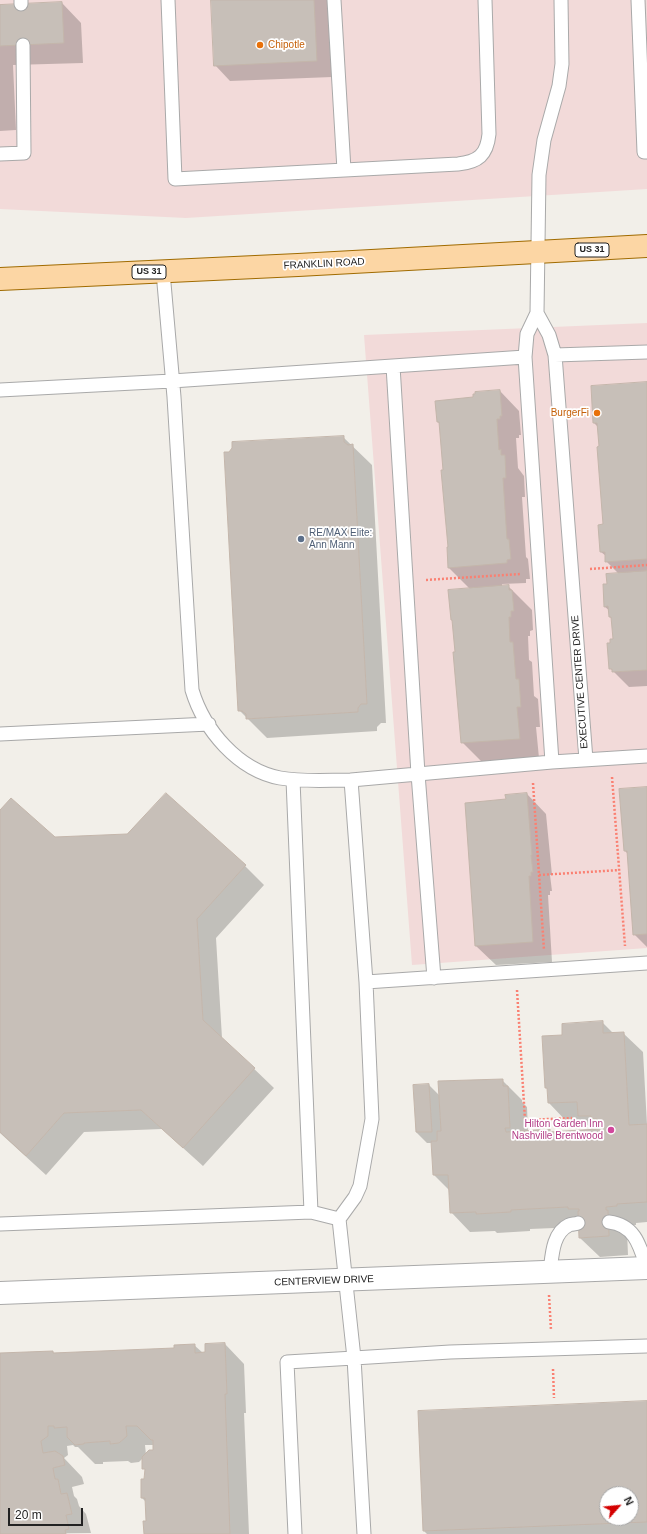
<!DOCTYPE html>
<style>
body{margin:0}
#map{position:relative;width:647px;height:1534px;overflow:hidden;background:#f2efe9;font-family:Arial,sans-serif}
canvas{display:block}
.north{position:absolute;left:599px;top:1486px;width:40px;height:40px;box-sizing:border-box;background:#fff;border:1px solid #a7a7a7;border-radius:50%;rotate:63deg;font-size:11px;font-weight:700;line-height:16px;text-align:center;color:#222}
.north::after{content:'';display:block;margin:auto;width:14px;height:18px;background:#d40000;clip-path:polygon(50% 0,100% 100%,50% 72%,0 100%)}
.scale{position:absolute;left:8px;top:1508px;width:75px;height:18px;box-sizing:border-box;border:2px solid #222;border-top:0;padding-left:5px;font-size:12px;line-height:14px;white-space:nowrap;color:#222;-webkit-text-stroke:3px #fff;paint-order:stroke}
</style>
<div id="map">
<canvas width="647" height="1534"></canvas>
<div class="north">N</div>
<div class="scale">20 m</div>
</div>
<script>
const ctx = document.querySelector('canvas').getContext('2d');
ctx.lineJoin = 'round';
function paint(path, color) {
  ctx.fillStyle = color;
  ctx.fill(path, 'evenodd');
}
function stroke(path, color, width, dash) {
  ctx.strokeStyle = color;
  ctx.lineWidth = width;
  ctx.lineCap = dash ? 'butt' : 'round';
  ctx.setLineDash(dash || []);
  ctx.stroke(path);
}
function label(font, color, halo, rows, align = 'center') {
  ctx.font = font + ' Arial,sans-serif';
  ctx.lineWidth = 3.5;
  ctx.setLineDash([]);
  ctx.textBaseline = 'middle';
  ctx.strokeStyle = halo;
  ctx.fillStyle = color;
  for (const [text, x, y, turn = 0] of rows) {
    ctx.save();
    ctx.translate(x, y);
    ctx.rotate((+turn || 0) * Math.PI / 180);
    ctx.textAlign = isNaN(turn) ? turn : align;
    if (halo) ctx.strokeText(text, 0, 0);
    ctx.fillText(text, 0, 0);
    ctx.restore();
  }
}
paint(new Path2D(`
 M 0,0 L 647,0 L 647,189 L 186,218 L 0,209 Z
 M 647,323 L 647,948 L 412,965 L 364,335 Z`), '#f2dad9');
paint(new Path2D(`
 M 212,0 L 327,0 L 329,2 L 332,77 L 230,81 L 215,65 Z
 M 62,3 L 81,23 L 83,63 L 13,65 L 16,130 L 0,131 L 0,6 Z
 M 647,383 L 647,686 L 629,687 L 610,668 L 614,640 L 612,619 L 610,617 L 610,611 L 605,607 L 608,585 L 619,574 L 606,561 L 606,556 L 601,552 L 599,526 L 604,525 L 600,447 L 598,427 L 594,423 Z
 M 500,391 L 519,411 L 521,435 L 519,435 L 519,438 L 516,438 L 518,468 L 524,476 L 525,497 L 522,497 L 526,557 L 528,559 L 530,579 L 526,579 L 526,583 L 502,584 L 502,587 L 508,586 L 532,610 L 533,630 L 530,631 L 530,636 L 528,636 L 529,660 L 532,662 L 534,696 L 538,699 L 540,727 L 536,727 L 539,758 L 482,762 L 462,742 L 453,621 L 470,589 L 449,568 L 449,548 L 440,424 L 438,422 L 474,398 Z
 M 343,437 L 372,465 L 386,723 L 381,723 L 377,727 L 377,731 L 267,738 L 239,710 Z
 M 647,788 L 647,947 L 634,934 L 629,855 L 625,851 Z
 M 527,794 L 546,814 L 552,875 L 550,875 L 552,891 L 550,891 L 550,895 L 548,895 L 552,962 L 496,965 L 476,946 L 507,800 Z
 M 0,812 L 55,838 L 245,866 L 264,885 L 216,938 L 222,1038 L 274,1088 L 203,1166 L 162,1129 L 84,1132 L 46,1175 L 0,1133 Z
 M 602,1022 L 613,1033 L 623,1033 L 643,1052 L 647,1125 L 647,1222 L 636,1223 L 636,1225 L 625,1226 L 627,1231 L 628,1255 L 600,1257 L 580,1238 L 579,1227 L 530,1229 L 530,1231 L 497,1233 L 495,1231 L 470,1232 L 451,1212 L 450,1191 L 434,1175 L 432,1143 L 427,1143 L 416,1132 L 414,1086 L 429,1085 L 440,1096 L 502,1080 L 522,1100 L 522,1102 L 527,1107 L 528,1131 L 549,1130 L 551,1132 L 593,1130 L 584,1122 L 568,1123 L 549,1103 L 548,1089 L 546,1088 L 563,1036 Z
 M 225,1344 L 244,1364 L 246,1413 L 244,1413 L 249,1534 L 145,1534 L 147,1522 L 146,1502 L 142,1498 L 145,1480 L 146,1470 L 143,1468 L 143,1458 L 139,1462 L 131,1463 L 128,1461 L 103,1462 L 103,1464 L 95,1464 L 78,1447 L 75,1447 L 73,1445 L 67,1446 L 68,1455 L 64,1458 L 82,1477 L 84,1484 L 72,1487 L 74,1496 L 77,1499 L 79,1506 L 86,1514 L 91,1533 L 0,1534 L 0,1354 L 53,1352 L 55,1354 L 175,1349 L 194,1345 L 203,1353 ZM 145,1445 L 154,1445 L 154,1451 L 146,1455 Z
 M 647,1402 L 647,1534 L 427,1534 L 424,1531 ZM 607,1494 L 631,1494 L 631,1518 L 607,1518 Z`), '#0003');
const building = new Path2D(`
 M 211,0 L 314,0 L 317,61 L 214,66 Z
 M 62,2 L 64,43 L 0,46 L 0,5 Z
 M 647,382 L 647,559 L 605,562 L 605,552 L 600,552 L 598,525 L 603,524 L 597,447 L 599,446 L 597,423 L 593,423 L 591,386 Z
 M 500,390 L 502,416 L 500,416 L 500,419 L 497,419 L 499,450 L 501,449 L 501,455 L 505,455 L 506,478 L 503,478 L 507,539 L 509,539 L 511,559 L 507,560 L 507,563 L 448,568 L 447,547 L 448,547 L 441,470 L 443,470 L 439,422 L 437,422 L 435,401 L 473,397 L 473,394 L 475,394 L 475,392 Z
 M 344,436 L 344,442 L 348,445 L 353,444 L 367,704 L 361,704 L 358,708 L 358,712 L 246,719 L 246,714 L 242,711 L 238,711 L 224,452 L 229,452 L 232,448 L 232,442 Z
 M 647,571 L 647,670 L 612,672 L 612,669 L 609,669 L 607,643 L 610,643 L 610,639 L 613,639 L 611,617 L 609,617 L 608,606 L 604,607 L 603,584 L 607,584 L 606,574 Z
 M 509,585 L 509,590 L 512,590 L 514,611 L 511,611 L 511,617 L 509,617 L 510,642 L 513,642 L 516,679 L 519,679 L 521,707 L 517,707 L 520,739 L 461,743 L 453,652 L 455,652 L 452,620 L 451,620 L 448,590 Z
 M 647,787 L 647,934 L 633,935 L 627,851 L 624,851 L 619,789 Z
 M 166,793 L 246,865 L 197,919 L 203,1020 L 255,1068 L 183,1148 L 141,1110 L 64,1113 L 26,1156 L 0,1132 L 0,810 L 11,798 L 55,837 L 127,834 Z
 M 527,793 L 532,855 L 531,855 L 533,872 L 531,872 L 531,876 L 529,876 L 533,942 L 475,946 L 465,803 L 506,799 L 505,795 Z
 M 603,1021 L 603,1033 L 624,1032 L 629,1125 L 647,1124 L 647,1202 L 617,1204 L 617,1206 L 606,1207 L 606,1210 L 608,1210 L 609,1236 L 579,1238 L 578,1211 L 579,1211 L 579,1209 L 568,1209 L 568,1207 L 511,1210 L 511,1212 L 476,1214 L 476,1212 L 450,1213 L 448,1175 L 433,1175 L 431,1141 L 437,1141 L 437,1131 L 441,1131 L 438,1081 L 503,1079 L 503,1086 L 508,1086 L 510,1128 L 505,1128 L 506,1132 L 550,1129 L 550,1132 L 598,1129 L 597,1119 L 592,1119 L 591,1116 L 578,1116 L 577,1102 L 548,1103 L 547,1088 L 545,1088 L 542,1036 L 562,1035 L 562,1024 Z
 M 429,1084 L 432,1132 L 416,1132 L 413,1085 Z
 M 225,1343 L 227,1394 L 225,1394 L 230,1534 L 144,1534 L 143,1521 L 146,1521 L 145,1498 L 141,1498 L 141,1479 L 144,1479 L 145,1469 L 142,1469 L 142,1457 L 149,1450 L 153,1450 L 153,1440 L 151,1440 L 137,1426 L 126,1426 L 127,1436 L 119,1443 L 110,1444 L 110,1441 L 84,1443 L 84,1444 L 75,1445 L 67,1437 L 67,1427 L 54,1428 L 54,1426 L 48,1426 L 48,1436 L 41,1441 L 43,1453 L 55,1451 L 63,1456 L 65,1465 L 53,1468 L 55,1479 L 58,1479 L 61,1494 L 67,1493 L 72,1514 L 66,1515 L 69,1529 L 65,1530 L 66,1534 L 0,1534 L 0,1353 L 53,1351 L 53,1353 L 174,1348 L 174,1345 L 195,1344 L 195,1353 L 205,1352 L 205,1344 Z
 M 647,1401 L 647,1522 L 423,1531 L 418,1411 ZM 607,1494 L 631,1494 L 631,1518 L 607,1518 Z`);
paint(building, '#c7bfb8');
stroke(building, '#c4b6ab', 1);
const service = new Path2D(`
 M 21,0 L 21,4
 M 168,0 L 175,179 L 458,164 C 478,162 487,155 489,134 L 485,0
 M 334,0 L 344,170
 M 638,0 L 644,152 L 647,152
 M 0,154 L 24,153 L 23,45
 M 163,272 L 174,397 L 192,690 C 204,730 238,770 280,778 C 303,782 327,780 351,780 L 366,982 L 647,963
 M 537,313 L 539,175 L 544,140 L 559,86 L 562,64 L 561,0
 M 555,355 L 647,352
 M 393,366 L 418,774 L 434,978
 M 0,390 L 172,381 L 525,357
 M 0,734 L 209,724
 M 552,762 L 525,357 L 527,334 L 537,313 L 549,335 L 555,355 L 586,760
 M 351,780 L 552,762 L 647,756
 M 311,1212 L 339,1219
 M 609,1222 C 635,1225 640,1246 647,1268
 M 0,1224 L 311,1212 L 293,780
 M 550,1272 C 552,1257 552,1233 569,1225 C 571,1224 576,1224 578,1223
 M 295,1534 L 287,1362 L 354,1358 L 339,1219 L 355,1197 L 360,1186 L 372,1119 L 366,982
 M 364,1534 L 354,1358 L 450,1352 L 647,1346`);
const minor = new Path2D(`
 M 0,1293 L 647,1268`);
const primary = new Path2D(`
 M 0,279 L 298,265 L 647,246`);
stroke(service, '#a9a9a9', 15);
stroke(minor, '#a9a9a9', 24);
stroke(primary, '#a06b00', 24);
stroke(new Path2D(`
 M 590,569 L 647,565
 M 426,580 L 521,574
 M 612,777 L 625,946
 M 533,783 L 544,950
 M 539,875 L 619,870
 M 517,990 L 525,1120 L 572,1118
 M 549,1295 L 551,1330
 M 553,1369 L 554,1398`), '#fa8072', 2.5, [2, 2]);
stroke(service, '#fff', 13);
stroke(minor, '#fff', 22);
stroke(primary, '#fcd6a4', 22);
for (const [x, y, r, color] of [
 [260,45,4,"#e8710a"],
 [597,413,4,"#e8710a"],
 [301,539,4,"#5c6f8a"],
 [611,1130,4,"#d1479c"]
]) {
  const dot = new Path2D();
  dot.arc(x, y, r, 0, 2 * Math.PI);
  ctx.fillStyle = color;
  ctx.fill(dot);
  stroke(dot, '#fff', 1.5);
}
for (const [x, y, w] of [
 [592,250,34],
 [149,272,34]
]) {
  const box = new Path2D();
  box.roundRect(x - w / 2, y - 7, w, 14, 3);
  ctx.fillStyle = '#fff';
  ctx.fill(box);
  stroke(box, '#222', 1);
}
label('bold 9px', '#222', null, [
 ["US 31",592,250],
 ["US 31",149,272]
]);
label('10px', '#c56008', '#fff', [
 ["Chipotle",268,45],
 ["BurgerFi",589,413,"right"]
], 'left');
label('10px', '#222', '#fff', [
 ["FRANKLIN ROAD",324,264,-3],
 ["EXECUTIVE CENTER DRIVE",580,682,-94],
 ["CENTERVIEW DRIVE",324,1281,-2]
]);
label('10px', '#4e5e75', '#fff', [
 ["RE/MAX Elite:",309,533],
 ["Ann Mann",309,545]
], 'left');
label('10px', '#b23c85', '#fff', [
 ["Hilton Garden Inn",603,1124],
 ["Nashville Brentwood",603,1136]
], 'right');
</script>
